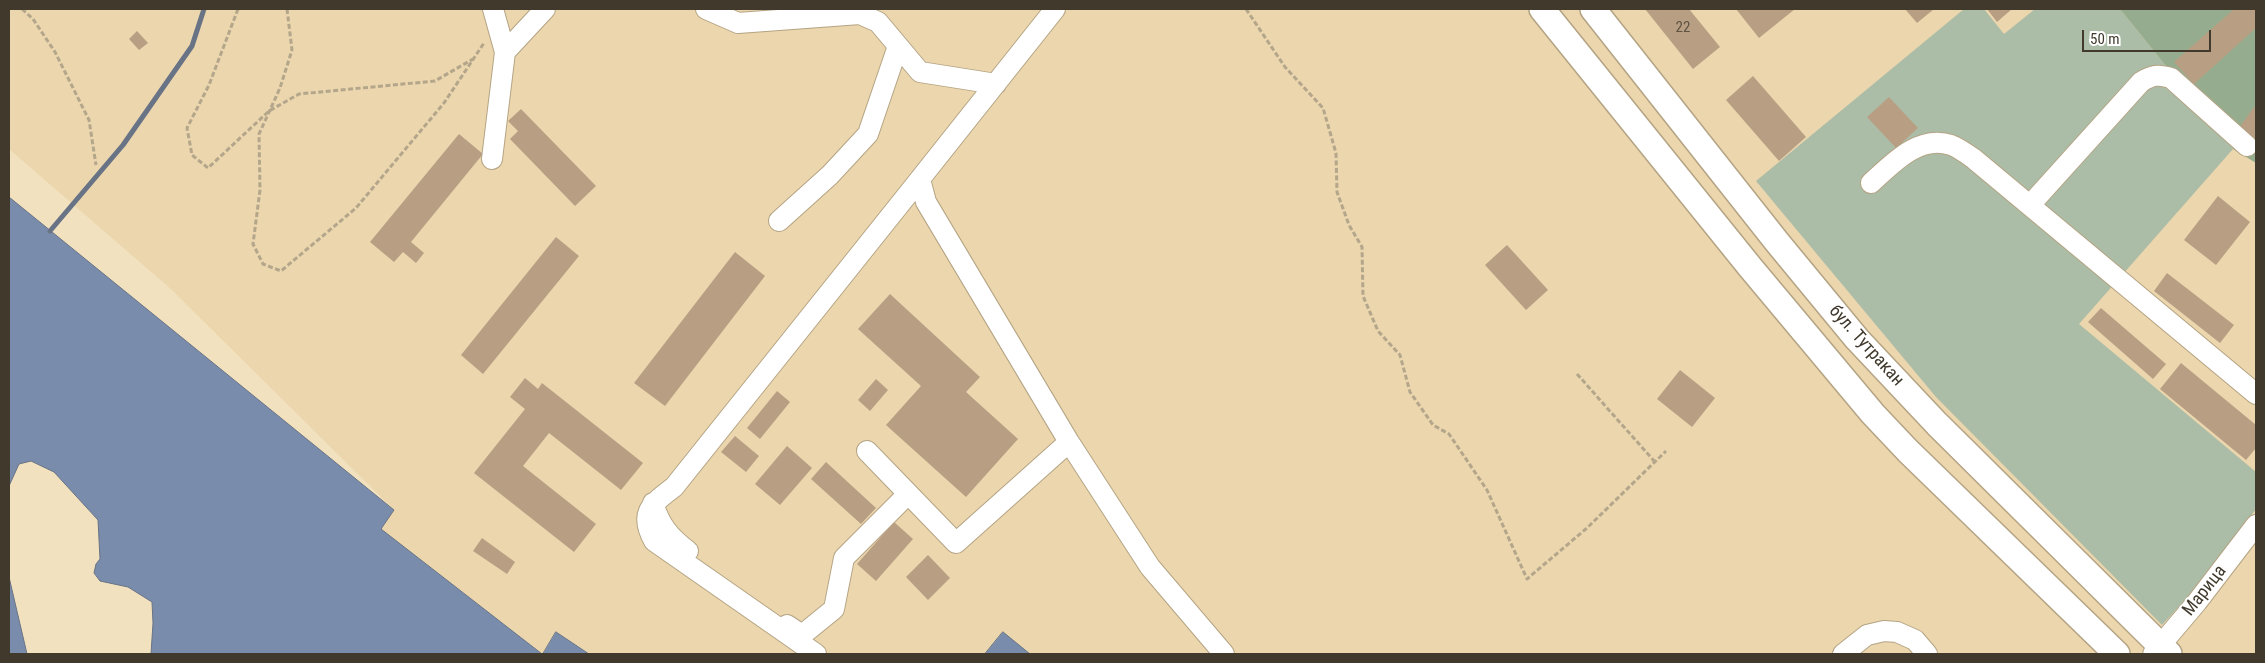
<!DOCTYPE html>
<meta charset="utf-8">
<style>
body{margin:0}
#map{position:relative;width:2265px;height:663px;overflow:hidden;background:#f2e1bf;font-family:"Roboto Condensed",sans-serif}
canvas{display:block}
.frame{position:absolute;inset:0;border:10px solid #40392c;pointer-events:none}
.scale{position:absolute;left:2082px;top:30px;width:129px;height:22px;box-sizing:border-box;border:2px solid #40392c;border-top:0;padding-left:6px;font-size:15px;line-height:18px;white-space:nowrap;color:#40392c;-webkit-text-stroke:4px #fff;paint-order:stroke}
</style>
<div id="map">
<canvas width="2265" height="663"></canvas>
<div class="frame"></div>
<div class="scale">50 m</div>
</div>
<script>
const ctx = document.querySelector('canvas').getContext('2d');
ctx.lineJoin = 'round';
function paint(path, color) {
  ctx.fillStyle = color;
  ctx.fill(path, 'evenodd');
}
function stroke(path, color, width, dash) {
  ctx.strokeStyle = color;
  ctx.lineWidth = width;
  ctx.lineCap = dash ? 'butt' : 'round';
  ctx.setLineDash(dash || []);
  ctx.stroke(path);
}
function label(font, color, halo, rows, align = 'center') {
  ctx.font = font + ' "Roboto Condensed",sans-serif';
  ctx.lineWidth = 4;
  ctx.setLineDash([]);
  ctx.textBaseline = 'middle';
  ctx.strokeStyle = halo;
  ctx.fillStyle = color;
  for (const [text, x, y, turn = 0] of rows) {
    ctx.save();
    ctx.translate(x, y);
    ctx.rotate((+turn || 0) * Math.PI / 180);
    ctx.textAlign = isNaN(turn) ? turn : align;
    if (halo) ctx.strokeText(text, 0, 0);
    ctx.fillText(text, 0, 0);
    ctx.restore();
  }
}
paint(new Path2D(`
 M 9,9 L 2256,9 L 2256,654 L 590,654 L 556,632 L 542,654 L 380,529 L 394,510 L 172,290 L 9,149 Z`), '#ebd6ad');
paint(new Path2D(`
 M 1964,9 L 1984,9 L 2004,34 L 2035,9 L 2120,9 L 2233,149 L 2079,324 L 2256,472 L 2256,509 L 2200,584 L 2162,625 L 1936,397 L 1756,181 Z`), '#acbda7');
paint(new Path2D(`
 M 2120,9 L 2256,9 L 2256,163 L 2233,149 Z`), '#95ad8e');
const water = new Path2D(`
 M 9,197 L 394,510 L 381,529 L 542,654 L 151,654 L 153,623 L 152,602 L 128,587 L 100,581 L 94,573 L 96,564 L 100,559 L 98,520 L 54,472 L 31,461 L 19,464 L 9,486 Z
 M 9,577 L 27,654 L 9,654 Z
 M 556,632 L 589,654 L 543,654 Z
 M 1003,632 L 1030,654 L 985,654 Z`);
paint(water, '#798cab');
stroke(water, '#687385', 1);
stroke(new Path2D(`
 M 50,231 L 123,145 L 192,46 L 204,9`), '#687385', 5);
paint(new Path2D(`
 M 1645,9 L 1689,9 L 1720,47 L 1693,69 Z
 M 1736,9 L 1795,9 L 1759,38 Z
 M 1905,9 L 1934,9 L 1917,23 Z
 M 1987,9 L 2012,9 L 1997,22 Z
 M 2234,9 L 2256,9 L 2256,28 L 2194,84 L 2174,62 Z
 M 137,31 L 148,43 L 139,50 L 129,39 Z
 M 1753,76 L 1806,137 L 1779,161 L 1726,100 Z
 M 1889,97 L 1918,128 L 1896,148 L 1867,117 Z
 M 2254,107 L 2256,109 L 2256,142 L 2238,129 Z
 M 521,109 L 596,186 L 575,206 L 510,139 L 518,131 L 508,121 Z
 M 459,134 L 483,154 L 411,242 L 424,253 L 416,263 L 403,252 L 394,262 L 370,242 Z
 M 2218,196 L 2250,222 L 2216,265 L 2184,240 Z
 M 556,237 L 579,256 L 483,374 L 461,355 Z
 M 1507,245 L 1548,290 L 1526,310 L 1485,265 Z
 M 735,252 L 765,276 L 665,406 L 634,383 Z
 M 2167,273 L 2234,325 L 2220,343 L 2154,291 Z
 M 890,294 L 980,377 L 966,392 L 1018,439 L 966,497 L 886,425 L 921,386 L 858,329 Z
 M 2101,308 L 2166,364 L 2153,379 L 2088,322 Z
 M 2181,363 L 2256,425 L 2256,448 L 2246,460 L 2160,389 Z
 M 1680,370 L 1715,398 L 1692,427 L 1657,399 Z
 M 525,378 L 538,389 L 542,383 L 643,463 L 621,490 L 549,433 L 523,466 L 596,524 L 574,552 L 474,473 L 525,409 L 510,397 Z
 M 876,379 L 888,390 L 870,411 L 858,400 Z
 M 777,391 L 790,402 L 760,439 L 747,428 Z
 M 735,436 L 759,456 L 746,472 L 721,452 Z
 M 787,446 L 812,468 L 780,505 L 755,484 Z
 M 826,462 L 876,508 L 861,524 L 811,479 Z
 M 894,522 L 913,539 L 876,581 L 857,564 Z
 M 482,538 L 515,562 L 507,574 L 473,551 Z
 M 928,555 L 950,578 L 928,600 L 906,577 Z`), '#b89f84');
const minor = new Path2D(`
 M 706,9 L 738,23 L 860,14 L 878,22 L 920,72 L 996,84
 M 1055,9 L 920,179 L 926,202 L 1069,442 L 1150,567 L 1224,654
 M 505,52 L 545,9
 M 492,159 L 505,52 L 493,9
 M 1871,183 C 1892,164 1919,134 1951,145 C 1959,148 1967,154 1974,159 L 2256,394
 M 2030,205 L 2141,82 C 2152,75 2158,74 2171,78 L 2247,146
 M 779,221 L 830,175 L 868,134 L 898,46
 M 867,451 L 956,543 L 1069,442
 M 653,503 C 660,525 669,537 688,551
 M 787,625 L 802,635 L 834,609 L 844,558 L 908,494
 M 816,654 L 654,541 C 638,512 652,504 674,487 L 920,179
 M 1843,654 L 1867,635 L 1884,631 L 1897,632 L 1915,640 L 1927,654
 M 2153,654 L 2197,602 L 2256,525`);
const major = new Path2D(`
 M 1542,9 L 1750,267 L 1873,414 L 1908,451 L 2117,654
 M 1593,9 L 1777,242 L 1857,339 L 1937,424 L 2169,654`);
stroke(minor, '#b4a484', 22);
stroke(major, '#b4a484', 28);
stroke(new Path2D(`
 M 22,9 L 33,19 L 55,52 L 89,120 L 96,165
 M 238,9 L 209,85 L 187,128 L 192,155 L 208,168 L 269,111 L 299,94 L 435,81 L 473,59
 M 287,9 L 292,50 L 280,88 L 259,134 L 260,190 L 253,244 L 263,264 L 281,271 L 356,208 L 444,103 L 484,43
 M 1246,9 L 1285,67 L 1323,108 L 1336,153 L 1337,192 L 1349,225 L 1362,247 L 1363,296 L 1378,331 L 1400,355 L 1410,392 L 1433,425 L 1449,434 L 1487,490 L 1527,579 L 1587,528 L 1666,451
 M 1577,374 L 1655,462`), '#b4a68b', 3, [5, 2.5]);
stroke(minor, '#fff', 20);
stroke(major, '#fff', 25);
label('15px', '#5e5242', null, [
 ["22",1683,28]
]);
label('18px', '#40392c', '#fff', [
 ["бул. Тутракан",1866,346,48],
 ["Марица",2205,591,-52]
]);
</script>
